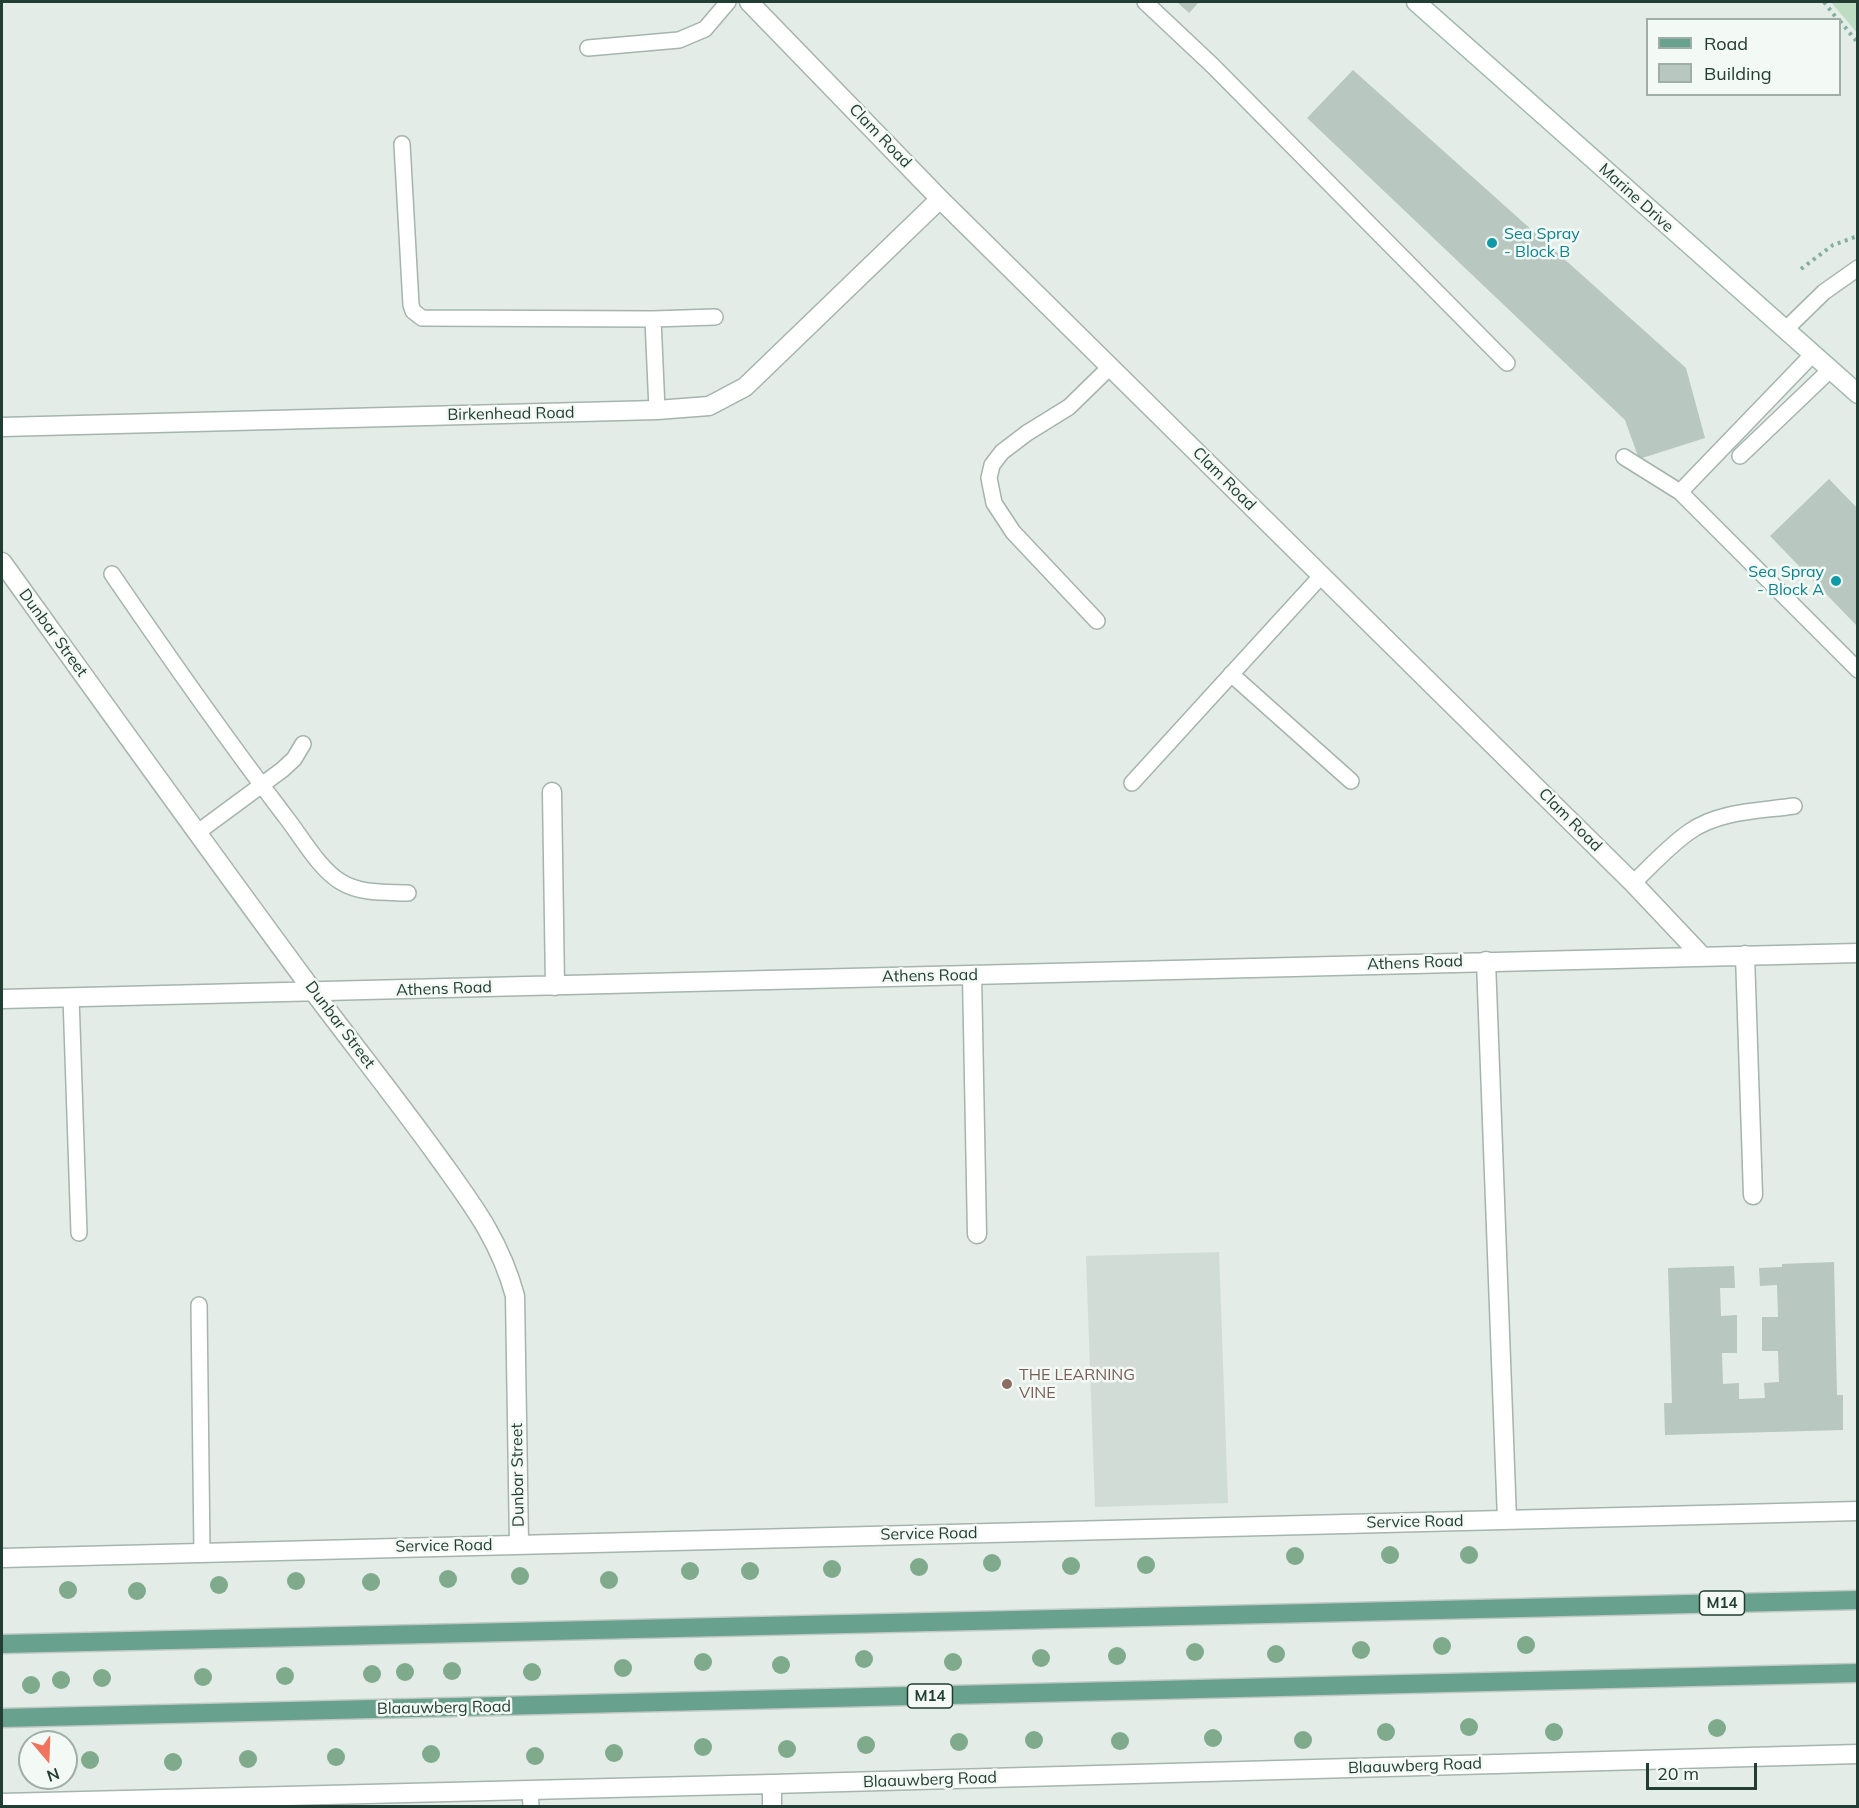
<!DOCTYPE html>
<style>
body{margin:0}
#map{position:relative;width:1859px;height:1808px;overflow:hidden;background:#e3ece7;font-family:Mulish,sans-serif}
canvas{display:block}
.frame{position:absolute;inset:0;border:3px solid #223d34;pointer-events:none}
.legend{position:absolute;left:1646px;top:18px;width:195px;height:78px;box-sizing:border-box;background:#f3f9f5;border:2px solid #9faea8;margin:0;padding:8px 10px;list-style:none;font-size:18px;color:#223d34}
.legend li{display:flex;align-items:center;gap:12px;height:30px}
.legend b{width:30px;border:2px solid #9faea8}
.north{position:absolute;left:18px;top:1730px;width:60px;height:60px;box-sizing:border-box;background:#f3f9f5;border:2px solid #9faea8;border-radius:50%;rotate:161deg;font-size:16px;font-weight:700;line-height:24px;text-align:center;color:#223d34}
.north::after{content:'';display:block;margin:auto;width:21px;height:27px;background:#f0745d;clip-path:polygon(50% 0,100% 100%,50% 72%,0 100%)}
.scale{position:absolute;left:1646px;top:1763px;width:111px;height:27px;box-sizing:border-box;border:3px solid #223d34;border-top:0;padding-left:8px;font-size:18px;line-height:21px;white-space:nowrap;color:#223d34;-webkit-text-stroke:4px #f3f9f5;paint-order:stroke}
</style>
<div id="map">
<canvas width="1859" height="1808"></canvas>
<div class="frame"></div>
<ul class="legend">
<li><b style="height:8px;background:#68a18d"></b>Road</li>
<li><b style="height:16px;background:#b8c7c0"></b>Building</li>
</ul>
<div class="north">N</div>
<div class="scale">20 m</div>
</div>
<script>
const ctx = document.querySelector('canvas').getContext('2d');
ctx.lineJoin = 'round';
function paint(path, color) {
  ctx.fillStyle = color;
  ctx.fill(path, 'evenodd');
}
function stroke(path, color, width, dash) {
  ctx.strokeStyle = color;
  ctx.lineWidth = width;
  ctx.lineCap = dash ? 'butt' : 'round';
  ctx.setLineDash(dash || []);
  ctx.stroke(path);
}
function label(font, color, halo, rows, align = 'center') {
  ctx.font = font + ' Mulish,sans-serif';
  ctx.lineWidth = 5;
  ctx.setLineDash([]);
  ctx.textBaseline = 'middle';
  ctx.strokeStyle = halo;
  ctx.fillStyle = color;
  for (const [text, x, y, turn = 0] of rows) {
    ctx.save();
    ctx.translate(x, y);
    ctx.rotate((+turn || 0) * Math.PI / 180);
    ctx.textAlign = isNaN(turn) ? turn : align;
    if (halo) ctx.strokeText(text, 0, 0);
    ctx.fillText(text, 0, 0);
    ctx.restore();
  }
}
paint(new Path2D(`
 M 1219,1252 L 1228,1503 L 1095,1507 L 1086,1256 Z`), '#d1dcd6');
paint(new Path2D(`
 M 1831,2 L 1857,2 L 1857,33 Z`), '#bcddc2');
paint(new Path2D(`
 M 1177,2 L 1199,2 L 1189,13 Z
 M 1353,70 L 1686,368 L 1705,438 L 1639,459 L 1625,420 L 1307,118 Z
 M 1829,479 L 1858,509 L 1858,627 L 1770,536 Z
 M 1834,1262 L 1837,1395 L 1843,1395 L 1843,1430 L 1665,1435 L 1664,1403 L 1672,1403 L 1668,1268 L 1734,1266 L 1735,1288 L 1720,1288 L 1721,1316 L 1737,1315 L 1737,1353 L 1722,1353 L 1723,1384 L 1739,1383 L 1739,1399 L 1765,1398 L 1764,1383 L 1779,1382 L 1778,1351 L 1762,1351 L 1762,1317 L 1778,1317 L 1777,1285 L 1760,1286 L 1759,1268 L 1782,1267 L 1782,1264 Z`), '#b8c7c0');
const service = new Path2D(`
 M 1145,2 L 1212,65 L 1507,363
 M 588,48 L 679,40 L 705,29 L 728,2
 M 402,144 L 411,305 L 413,311 L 422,318 L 653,319
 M 1785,330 L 1824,292 L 1858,268
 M 657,410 L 653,319 L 715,317
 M 1740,456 L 1830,370
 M 1624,457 L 1680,492 L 1858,670
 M 1680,492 L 1813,354
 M 112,574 C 168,656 225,737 285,816 C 301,836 319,869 341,882 C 361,894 385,892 408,893
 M 1097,621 L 1013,532 L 994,503 L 989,478 L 992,465 L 1002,452 L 1027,433 L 1069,407 L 1111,366
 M 1231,674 L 1351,781
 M 1132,783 L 1322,575
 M 198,832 L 282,770 L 294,759 L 303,744
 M 1633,883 C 1651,866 1669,846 1689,832 C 1718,811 1759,811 1794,806
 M 71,997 L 79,1233
 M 199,1305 L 202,1553
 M 530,1791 L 531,1806`);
const minor = new Path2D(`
 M 749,2 L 940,199 L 1633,883 L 1701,955
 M 2,427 L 657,410 L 709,406 L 745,387 L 940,199
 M 2,562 C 105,705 208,849 313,991 C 355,1047 398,1101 439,1158 C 472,1204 500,1240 515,1296 L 519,1545
 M 552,792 L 555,986
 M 1745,955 L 1753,1195
 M 1486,961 L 1507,1520
 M 972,975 L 977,1234
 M 2,999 L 1858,953
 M 2,1558 L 1858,1511
 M 772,1784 L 772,1806
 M 2,1803 L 772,1784 L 1858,1754`);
const secondary = new Path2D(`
 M 1416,2 L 1858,394`);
const primary = new Path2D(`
 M 2,1644 L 1858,1600
 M 2,1718 L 1858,1673`);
stroke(service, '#a5b4ae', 18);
stroke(minor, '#a5b4ae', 21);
stroke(secondary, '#a1b8ae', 21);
stroke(primary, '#c1c9c6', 21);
stroke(new Path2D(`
 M 1824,2 L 1838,20
 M 1840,21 L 1858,43
 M 1801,269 L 1833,245 L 1858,236`), '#83b09e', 4, [3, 4.5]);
stroke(service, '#fff', 15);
stroke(minor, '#fff', 18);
stroke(secondary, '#fff', 18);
stroke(primary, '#68a18d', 18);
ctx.fillStyle = '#7faa8c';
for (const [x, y] of [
 [1390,1555],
 [1469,1555],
 [1295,1556],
 [992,1563],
 [1146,1565],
 [1071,1566],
 [919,1567],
 [832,1569],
 [690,1571],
 [750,1571],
 [520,1576],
 [448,1579],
 [609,1580],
 [296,1581],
 [371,1582],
 [219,1585],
 [68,1590],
 [137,1591],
 [1526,1645],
 [1442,1646],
 [1361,1650],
 [1195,1652],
 [1276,1654],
 [1117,1656],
 [1041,1658],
 [864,1659],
 [703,1662],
 [953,1662],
 [781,1665],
 [623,1668],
 [452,1671],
 [405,1672],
 [532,1672],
 [372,1674],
 [285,1676],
 [203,1677],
 [102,1678],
 [61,1680],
 [31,1685],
 [1469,1727],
 [1717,1728],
 [1386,1732],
 [1554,1732],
 [1213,1738],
 [1034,1740],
 [1303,1740],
 [1120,1741],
 [959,1742],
 [866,1745],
 [703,1747],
 [787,1749],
 [614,1753],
 [431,1754],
 [535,1756],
 [336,1757],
 [248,1759],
 [90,1760],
 [173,1762]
]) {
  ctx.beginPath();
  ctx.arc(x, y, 9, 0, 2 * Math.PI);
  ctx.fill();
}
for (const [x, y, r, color] of [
 [1492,243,6,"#0f9aa8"],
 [1836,581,6,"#0f9aa8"],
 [1007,1384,6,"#8d6e63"]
]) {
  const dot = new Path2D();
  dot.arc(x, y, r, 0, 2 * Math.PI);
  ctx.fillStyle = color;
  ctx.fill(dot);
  stroke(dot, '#f3f9f5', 2);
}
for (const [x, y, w] of [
 [1722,1603,45],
 [930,1696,45]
]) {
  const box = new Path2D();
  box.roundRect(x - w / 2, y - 12, w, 24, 4.5);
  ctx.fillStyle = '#f3f9f5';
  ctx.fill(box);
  stroke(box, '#223d34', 1.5);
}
label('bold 15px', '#223d34', null, [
 ["M14",1722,1603],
 ["M14",930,1696]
]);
label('16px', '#223d34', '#f3f9f5', [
 ["Clam Road",880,136,46],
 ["Marine Drive",1636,198,42],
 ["Birkenhead Road",511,414,-1],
 ["Clam Road",1224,479,45],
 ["Dunbar Street",53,633,54],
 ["Clam Road",1570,820,45],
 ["Athens Road",1415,963,-2],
 ["Athens Road",930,976,-1],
 ["Athens Road",444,989,-2],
 ["Dunbar Street",340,1025,53],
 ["Dunbar Street",518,1475,-91],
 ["Service Road",1415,1522,-1],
 ["Service Road",929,1534,-1],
 ["Service Road",444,1546,-1],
 ["Blaauwberg Road",444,1708,-1],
 ["Blaauwberg Road",1415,1766,-2],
 ["Blaauwberg Road",930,1780,-2]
]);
label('16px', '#0d838f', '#f3f9f5', [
 ["Sea Spray",1504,234],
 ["- Block B",1504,252],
 ["Sea Spray",1824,572,"right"],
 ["- Block A",1824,590,"right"]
], 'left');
label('16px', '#785e54', '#f3f9f5', [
 ["THE LEARNING",1019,1375],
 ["VINE",1019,1393]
], 'left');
</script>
